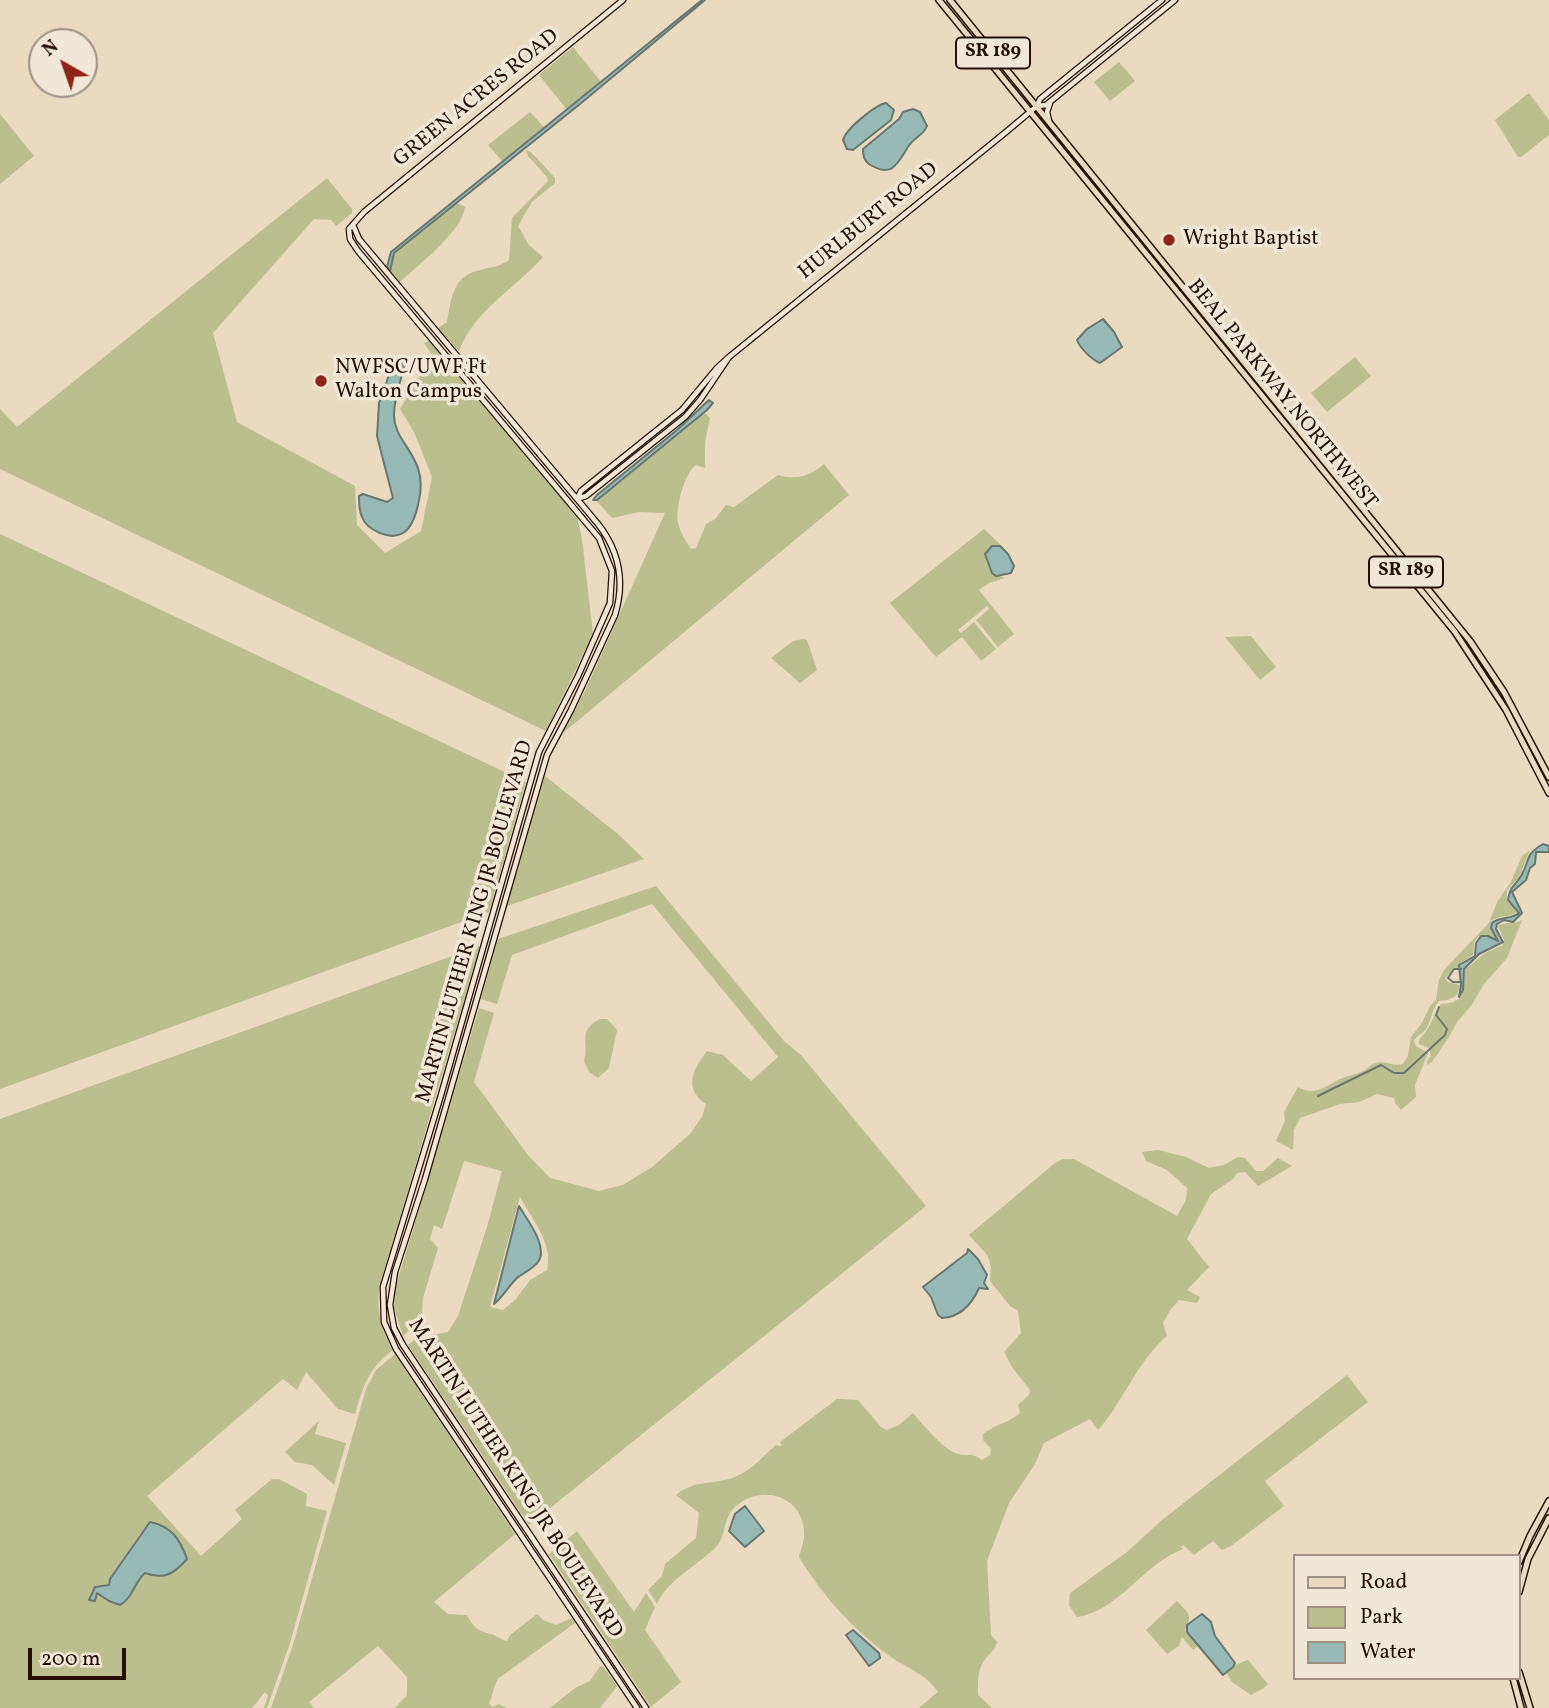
<!DOCTYPE html>
<style>
body{margin:0}
#map{position:relative;width:1549px;height:1708px;overflow:hidden;background:#e9dac0;font-family:Vollkorn,serif}
canvas{display:block}
.legend{position:absolute;left:1293px;top:1554px;width:228px;height:126px;box-sizing:border-box;background:#f1e7d6;border:2px solid #9f9183;margin:0;padding:9px 12px;list-style:none;font-size:21px;color:#251006}
.legend li{display:flex;align-items:center;gap:14px;height:35px}
.legend b{width:35px;border:2px solid #9f9183}
.north{position:absolute;left:28px;top:28px;width:70px;height:70px;box-sizing:border-box;background:#f1e7d6;border:2px solid #9f9183;border-radius:50%;rotate:320deg;font-size:19px;font-weight:700;line-height:28px;text-align:center;color:#251006}
.north::after{content:'';display:block;margin:auto;width:24px;height:32px;background:#8f2418;clip-path:polygon(50% 0,100% 100%,50% 72%,0 100%)}
.scale{position:absolute;left:28px;top:1648px;width:98px;height:32px;box-sizing:border-box;border:4px solid #251006;border-top:0;padding-left:9px;font-size:21px;line-height:24px;white-space:nowrap;color:#251006;-webkit-text-stroke:5px #f1e7d6;paint-order:stroke}
</style>
<div id="map">
<canvas width="1549" height="1708"></canvas>
<ul class="legend">
<li><b style="height:9px;background:#e9dac0"></b>Road</li>
<li><b style="height:19px;background:#bbbe8e"></b>Park</li>
<li><b style="height:19px;background:#97bab6"></b>Water</li>
</ul>
<div class="north">N</div>
<div class="scale">200 m</div>
</div>
<script>
const ctx = document.querySelector('canvas').getContext('2d');
ctx.lineJoin = 'round';
function paint(path, color) {
  ctx.fillStyle = color;
  ctx.fill(path, 'evenodd');
}
function stroke(path, color, width, dash) {
  ctx.strokeStyle = color;
  ctx.lineWidth = width;
  ctx.lineCap = dash ? 'butt' : 'round';
  ctx.setLineDash(dash || []);
  ctx.stroke(path);
}
function label(font, color, halo, rows, align = 'center') {
  ctx.font = font + ' Vollkorn,serif';
  ctx.lineWidth = 7;
  ctx.setLineDash([]);
  ctx.textBaseline = 'middle';
  ctx.strokeStyle = halo;
  ctx.fillStyle = color;
  for (const [text, x, y, turn = 0] of rows) {
    ctx.save();
    ctx.translate(x, y);
    ctx.rotate((+turn || 0) * Math.PI / 180);
    ctx.textAlign = isNaN(turn) ? turn : align;
    if (halo) ctx.strokeText(text, 0, 0);
    ctx.fillText(text, 0, 0);
    ctx.restore();
  }
}
paint(new Path2D(`
 M 573,47 L 601,82 L 567,110 L 539,75 Z
 M 1119,62 L 1135,81 L 1110,101 L 1094,82 Z
 M 1529,93 L 1549,120 L 1549,135 L 1521,157 L 1518,157 L 1495,120 Z
 M 530,112 L 545,128 L 503,162 L 488,145 Z
 M 0,114 L 34,156 L 0,184 Z
 M 526,150 L 531,152 L 555,178 L 555,183 L 532,202 L 518,226 L 529,245 L 543,257 C 517,287 471,313 459,352 L 438,328 L 447,322 C 451,301 452,277 477,271 C 489,267 498,268 509,260 L 512,218 L 548,181 L 547,177 L 528,156 Z
 M 327,178 L 352,209 L 352,213 L 336,226 L 331,220 L 314,219 L 213,333 L 237,422 L 355,486 L 357,525 L 385,553 L 421,531 L 432,477 L 414,432 L 400,409 L 432,355 L 424,343 L 429,341 L 577,517 L 582,539 L 593,634 L 546,731 L 0,469 L 0,409 L 17,427 Z
 M 456,203 L 465,207 C 461,233 419,264 400,282 L 390,271 L 394,253 Z
 M 1355,357 L 1371,376 L 1327,412 L 1311,393 Z
 M 701,409 L 710,418 L 705,442 L 705,468 L 696,465 C 684,473 675,509 678,523 C 680,532 686,541 691,549 L 696,548 L 706,524 L 715,519 L 726,505 L 734,507 L 778,475 C 796,480 809,477 824,464 L 849,495 L 563,733 L 585,691 L 665,513 L 639,512 L 612,518 L 594,498 L 684,425 Z
 M 984,529 L 1004,548 L 997,549 L 998,575 L 1005,578 L 989,583 L 979,590 L 1014,634 L 998,647 L 976,620 L 989,609 L 987,606 L 958,630 L 961,633 L 974,622 L 996,649 L 981,661 L 962,637 L 936,657 L 890,603 Z
 M 0,534 L 526,782 L 489,912 L 0,1089 Z
 M 1251,636 L 1276,667 L 1260,680 L 1225,637 Z
 M 803,639 L 807,640 L 817,670 L 800,683 L 771,658 L 793,641 Z
 M 545,776 L 618,834 L 644,859 L 507,906 Z
 M 1530,850 L 1519,877 L 1507,890 L 1507,901 L 1517,912 C 1510,918 1499,915 1491,921 L 1490,928 L 1497,940 L 1488,935 L 1478,936 L 1474,943 L 1473,955 L 1459,964 L 1458,967 L 1445,978 L 1448,982 L 1460,985 L 1457,995 L 1448,1000 L 1439,1001 C 1431,1011 1431,1022 1426,1029 C 1423,1034 1417,1034 1414,1041 L 1416,1046 L 1428,1053 L 1415,1085 L 1416,1097 L 1401,1110 L 1395,1103 L 1394,1098 L 1377,1094 L 1359,1102 L 1340,1104 L 1300,1118 L 1294,1130 L 1293,1150 L 1276,1141 L 1285,1121 L 1284,1112 L 1298,1087 C 1314,1097 1326,1086 1340,1079 C 1348,1075 1358,1075 1366,1069 C 1373,1065 1368,1065 1376,1063 C 1386,1060 1393,1067 1403,1064 L 1408,1056 L 1411,1037 L 1422,1023 L 1430,1006 L 1436,1000 L 1439,980 L 1444,970 L 1489,923 L 1497,902 L 1511,882 L 1522,856 Z
 M 656,886 L 784,1041 L 801,1055 L 926,1206 L 529,1525 L 408,1345 L 417,1338 L 448,1332 L 458,1316 L 487,1227 L 502,1171 L 464,1161 L 442,1229 L 434,1225 L 430,1239 L 438,1248 L 423,1298 L 422,1313 L 416,1324 L 403,1336 L 394,1308 L 396,1286 L 479,1008 L 494,1013 L 474,1082 L 528,1155 L 550,1178 L 599,1191 L 623,1185 L 652,1167 L 690,1134 L 702,1117 L 706,1104 C 683,1089 693,1069 707,1051 L 723,1055 L 751,1081 L 778,1057 L 652,904 L 512,955 L 497,1004 L 481,999 L 498,939 ZM 520,1197 C 532,1219 554,1245 547,1270 L 530,1280 L 516,1299 L 503,1310 L 490,1307 Z
 M 1522,920 L 1507,958 L 1484,984 L 1471,1006 L 1457,1022 L 1449,1037 L 1432,1062 L 1427,1065 L 1427,1061 L 1431,1056 L 1429,1048 L 1419,1044 L 1419,1040 C 1431,1028 1431,1019 1441,1004 C 1469,1002 1461,991 1465,970 L 1485,953 L 1503,945 L 1504,940 L 1498,926 C 1506,921 1514,925 1522,920 Z
 M 480,946 L 379,1289 C 377,1312 381,1330 393,1350 C 369,1367 363,1387 355,1414 L 338,1409 L 306,1372 L 297,1390 L 283,1379 L 147,1496 L 201,1556 L 242,1519 L 235,1510 L 272,1479 L 279,1479 L 307,1494 L 306,1506 L 327,1511 L 290,1643 L 267,1708 L 264,1708 L 268,1695 L 265,1692 L 252,1708 L 0,1708 L 0,1119 ZM 160,1524 L 170,1530 L 178,1539 L 140,1578 L 136,1585 L 109,1601 L 97,1593 L 109,1585 L 140,1534 Z
 M 600,1019 L 607,1019 L 617,1030 L 609,1068 L 598,1078 L 589,1072 L 584,1061 C 590,1044 576,1031 600,1019 Z
 M 1158,1150 L 1186,1157 L 1209,1168 L 1224,1165 L 1238,1157 L 1245,1158 L 1256,1171 L 1263,1171 L 1278,1158 L 1292,1166 L 1258,1186 L 1245,1172 L 1237,1173 L 1233,1179 L 1211,1194 L 1187,1239 L 1209,1267 L 1187,1290 L 1200,1297 L 1197,1303 L 1179,1300 L 1170,1310 L 1163,1323 L 1167,1336 C 1139,1359 1123,1401 1100,1428 L 1098,1430 L 1090,1419 L 1044,1443 L 1035,1464 L 1009,1503 L 987,1561 L 991,1635 L 997,1642 C 995,1651 989,1653 984,1661 C 977,1671 978,1683 978,1695 L 992,1708 L 919,1708 L 938,1692 C 925,1673 908,1669 891,1657 C 854,1631 822,1595 799,1557 C 801,1549 805,1539 804,1531 C 802,1495 760,1484 736,1506 C 722,1518 727,1537 715,1548 C 697,1566 668,1579 657,1604 L 648,1590 L 662,1576 L 665,1564 L 696,1538 L 699,1513 L 676,1495 C 697,1478 715,1486 737,1476 C 753,1469 763,1456 776,1445 L 780,1446 L 782,1445 L 780,1442 L 837,1399 L 858,1400 L 881,1427 L 887,1430 L 899,1425 L 913,1413 C 921,1423 944,1449 955,1453 C 966,1457 972,1452 982,1460 L 990,1455 L 991,1449 L 983,1440 L 983,1434 C 995,1424 1009,1423 1020,1413 L 1018,1405 L 1029,1395 L 1030,1390 L 1012,1367 L 1004,1352 L 1021,1333 L 1018,1311 L 1010,1306 L 990,1281 C 993,1253 986,1255 969,1235 L 1055,1163 L 1063,1159 L 1074,1159 L 1177,1216 L 1186,1200 L 1187,1188 L 1167,1170 L 1146,1161 L 1142,1152 Z
 M 395,1354 L 515,1534 L 434,1602 L 448,1614 L 467,1615 C 473,1627 478,1631 490,1634 C 497,1635 500,1640 507,1641 L 510,1635 L 537,1614 L 543,1620 L 556,1625 L 572,1618 L 575,1623 L 499,1678 C 492,1687 494,1694 489,1703 L 492,1707 L 499,1704 L 507,1708 L 395,1708 L 407,1695 L 407,1677 L 378,1646 L 309,1702 L 314,1708 L 271,1708 L 293,1645 L 366,1389 L 376,1370 Z
 M 1347,1375 L 1368,1402 L 1265,1481 L 1284,1506 L 1231,1546 L 1222,1550 L 1213,1541 L 1194,1555 L 1183,1545 L 1181,1547 L 1183,1549 C 1143,1564 1119,1611 1077,1617 L 1069,1605 L 1070,1593 L 1127,1552 L 1162,1520 Z
 M 319,1421 L 315,1434 L 346,1443 L 334,1485 L 312,1465 L 295,1462 L 285,1452 Z
 M 577,1531 L 634,1612 L 646,1593 L 655,1607 L 645,1630 L 681,1682 L 651,1707 L 549,1554 Z
 M 1177,1601 C 1189,1614 1193,1614 1185,1630 L 1198,1646 L 1193,1650 L 1182,1637 L 1179,1646 L 1167,1654 L 1146,1630 Z
 M 1248,1660 L 1268,1684 L 1264,1688 L 1251,1695 L 1232,1682 L 1226,1672 L 1237,1664 Z
 M 600,1666 L 604,1667 L 617,1686 L 600,1708 L 550,1708 L 575,1688 L 590,1681 Z`), '#bbbe8e');
const water = new Path2D(`
 M 702,0 L 705,0 L 580,104 L 394,253 L 390,271 L 387,267 L 391,252 Z
 M 886,103 L 894,110 L 891,120 L 853,150 L 847,149 L 843,140 C 846,129 875,105 886,103 Z
 M 913,109 L 920,112 L 927,126 C 923,136 913,138 908,147 C 898,163 892,179 869,164 C 864,160 863,156 863,149 L 899,119 L 903,112 Z
 M 1103,319 L 1114,332 L 1122,347 L 1100,363 C 1092,360 1080,348 1077,340 L 1087,329 Z
 M 394,361 L 401,361 L 404,366 C 401,381 394,399 394,414 C 393,444 429,456 419,500 C 417,511 413,527 403,533 C 390,541 367,530 362,517 C 359,511 359,503 359,496 L 363,494 L 387,502 L 393,498 L 377,436 L 379,403 Z
 M 709,400 L 713,403 L 707,410 L 597,500 L 593,500 L 597,495 L 677,430 Z
 M 992,546 L 1000,546 L 1008,554 L 1014,566 L 1011,573 L 996,576 L 992,573 L 985,554 Z
 M 1543,844 L 1549,846 L 1549,852 L 1536,852 L 1535,864 L 1530,868 L 1526,880 L 1512,892 L 1522,913 L 1513,922 L 1504,920 L 1497,924 L 1496,929 L 1503,942 L 1479,954 L 1464,969 L 1463,990 L 1459,997 L 1461,985 L 1459,965 L 1475,956 L 1476,943 L 1481,936 L 1488,936 L 1498,941 L 1491,928 L 1492,923 C 1500,916 1511,920 1519,913 L 1508,900 C 1510,886 1514,887 1521,876 C 1531,860 1523,856 1543,844 Z
 M 519,1206 C 527,1220 549,1247 538,1262 C 532,1270 522,1273 516,1279 C 508,1287 502,1298 494,1304 Z
 M 968,1249 L 978,1259 L 987,1275 L 984,1283 L 988,1289 L 979,1288 C 972,1304 960,1317 942,1318 L 938,1315 L 931,1297 L 923,1287 L 967,1253 Z
 M 745,1506 L 764,1531 L 745,1547 L 729,1531 L 735,1514 Z
 M 150,1522 C 171,1526 180,1539 187,1559 C 174,1574 164,1580 145,1573 C 134,1582 133,1598 120,1605 L 109,1601 L 97,1593 L 95,1601 L 89,1600 L 95,1587 L 109,1585 L 110,1579 Z
 M 1202,1614 L 1211,1622 L 1215,1636 L 1235,1663 L 1233,1667 L 1223,1675 L 1187,1632 L 1187,1625 Z
 M 853,1630 L 879,1653 L 880,1658 L 869,1666 L 846,1635 Z`);
paint(water, '#97bab6');
stroke(water, '#697670', 2);
stroke(new Path2D(`
 M 1461,969 L 1454,969 L 1448,978 L 1453,982 L 1461,982
 M 1318,1096 L 1381,1065 L 1394,1073 L 1404,1073 L 1445,1035 L 1447,1029 L 1436,1015 L 1439,1007`), '#697670', 2);
const secondary = new Path2D(`
 M 623,0 L 364,212 L 349,229 L 350,239 L 358,251 L 599,538 L 612,571 L 610,603 L 578,676 L 539,752 L 441,1095 L 383,1287 L 384,1322 L 396,1349 L 637,1708
 M 1037,106 L 1046,105 L 1175,0
 M 1049,121 L 1047,112 L 1050,103
 M 353,225 L 359,239 L 598,524 C 620,552 625,582 615,615 L 571,710 L 547,755 L 425,1179 L 395,1272 L 390,1305 L 394,1328 L 403,1345 L 646,1708
 M 729,357 L 700,400 L 685,417 L 586,496 L 577,499 L 581,491 L 682,410 L 717,368 L 729,357 L 1006,132 L 1037,106 L 1040,99 L 1162,0`);
const primary = new Path2D(`
 M 939,0 L 1455,632 L 1506,710 L 1549,793
 M 950,0 L 1470,641 L 1504,692 L 1549,777
 M 1519,1562 L 1530,1536 L 1549,1501
 M 1519,1592 L 1528,1559 L 1549,1518
 M 1519,1672 L 1530,1708
 M 1513,1678 L 1521,1708`);
stroke(secondary, '#251006', 7);
stroke(primary, '#251006', 8);
stroke(secondary, '#f1e7d6', 4.5);
stroke(primary, '#e9dac0', 5);
for (const [x, y, r, color] of [
 [1169,240,7,"#8f2418"],
 [321,381,7,"#8f2418"]
]) {
  const dot = new Path2D();
  dot.arc(x, y, r, 0, 2 * Math.PI);
  ctx.fillStyle = color;
  ctx.fill(dot);
  stroke(dot, '#f1e7d6', 2.5);
}
for (const [x, y, w] of [
 [993,53,74],
 [1406,572,74]
]) {
  const box = new Path2D();
  box.roundRect(x - w / 2, y - 15.5, w, 31, 5);
  ctx.fillStyle = '#f1e7d6';
  ctx.fill(box);
  stroke(box, '#251006', 2);
}
label('bold 19px', '#251006', null, [
 ["SR 189",993,53],
 ["SR 189",1406,572]
]);
label('21px', '#251006', '#f1e7d6', [
 ["GREEN ACRES ROAD",477,99,-39],
 ["HURLBURT ROAD",869,222,-39],
 ["BEAL PARKWAY NORTHWEST",1281,395,51],
 ["MARTIN LUTHER KING JR BOULEVARD",476,922,-74],
 ["MARTIN LUTHER KING JR BOULEVARD",514,1479,57]
]);
label('21px', '#251006', '#f1e7d6', [
 ["Wright Baptist",1183,240],
 ["NWFSC/UWF Ft",335,369],
 ["Walton Campus",335,393]
], 'left');
</script>
